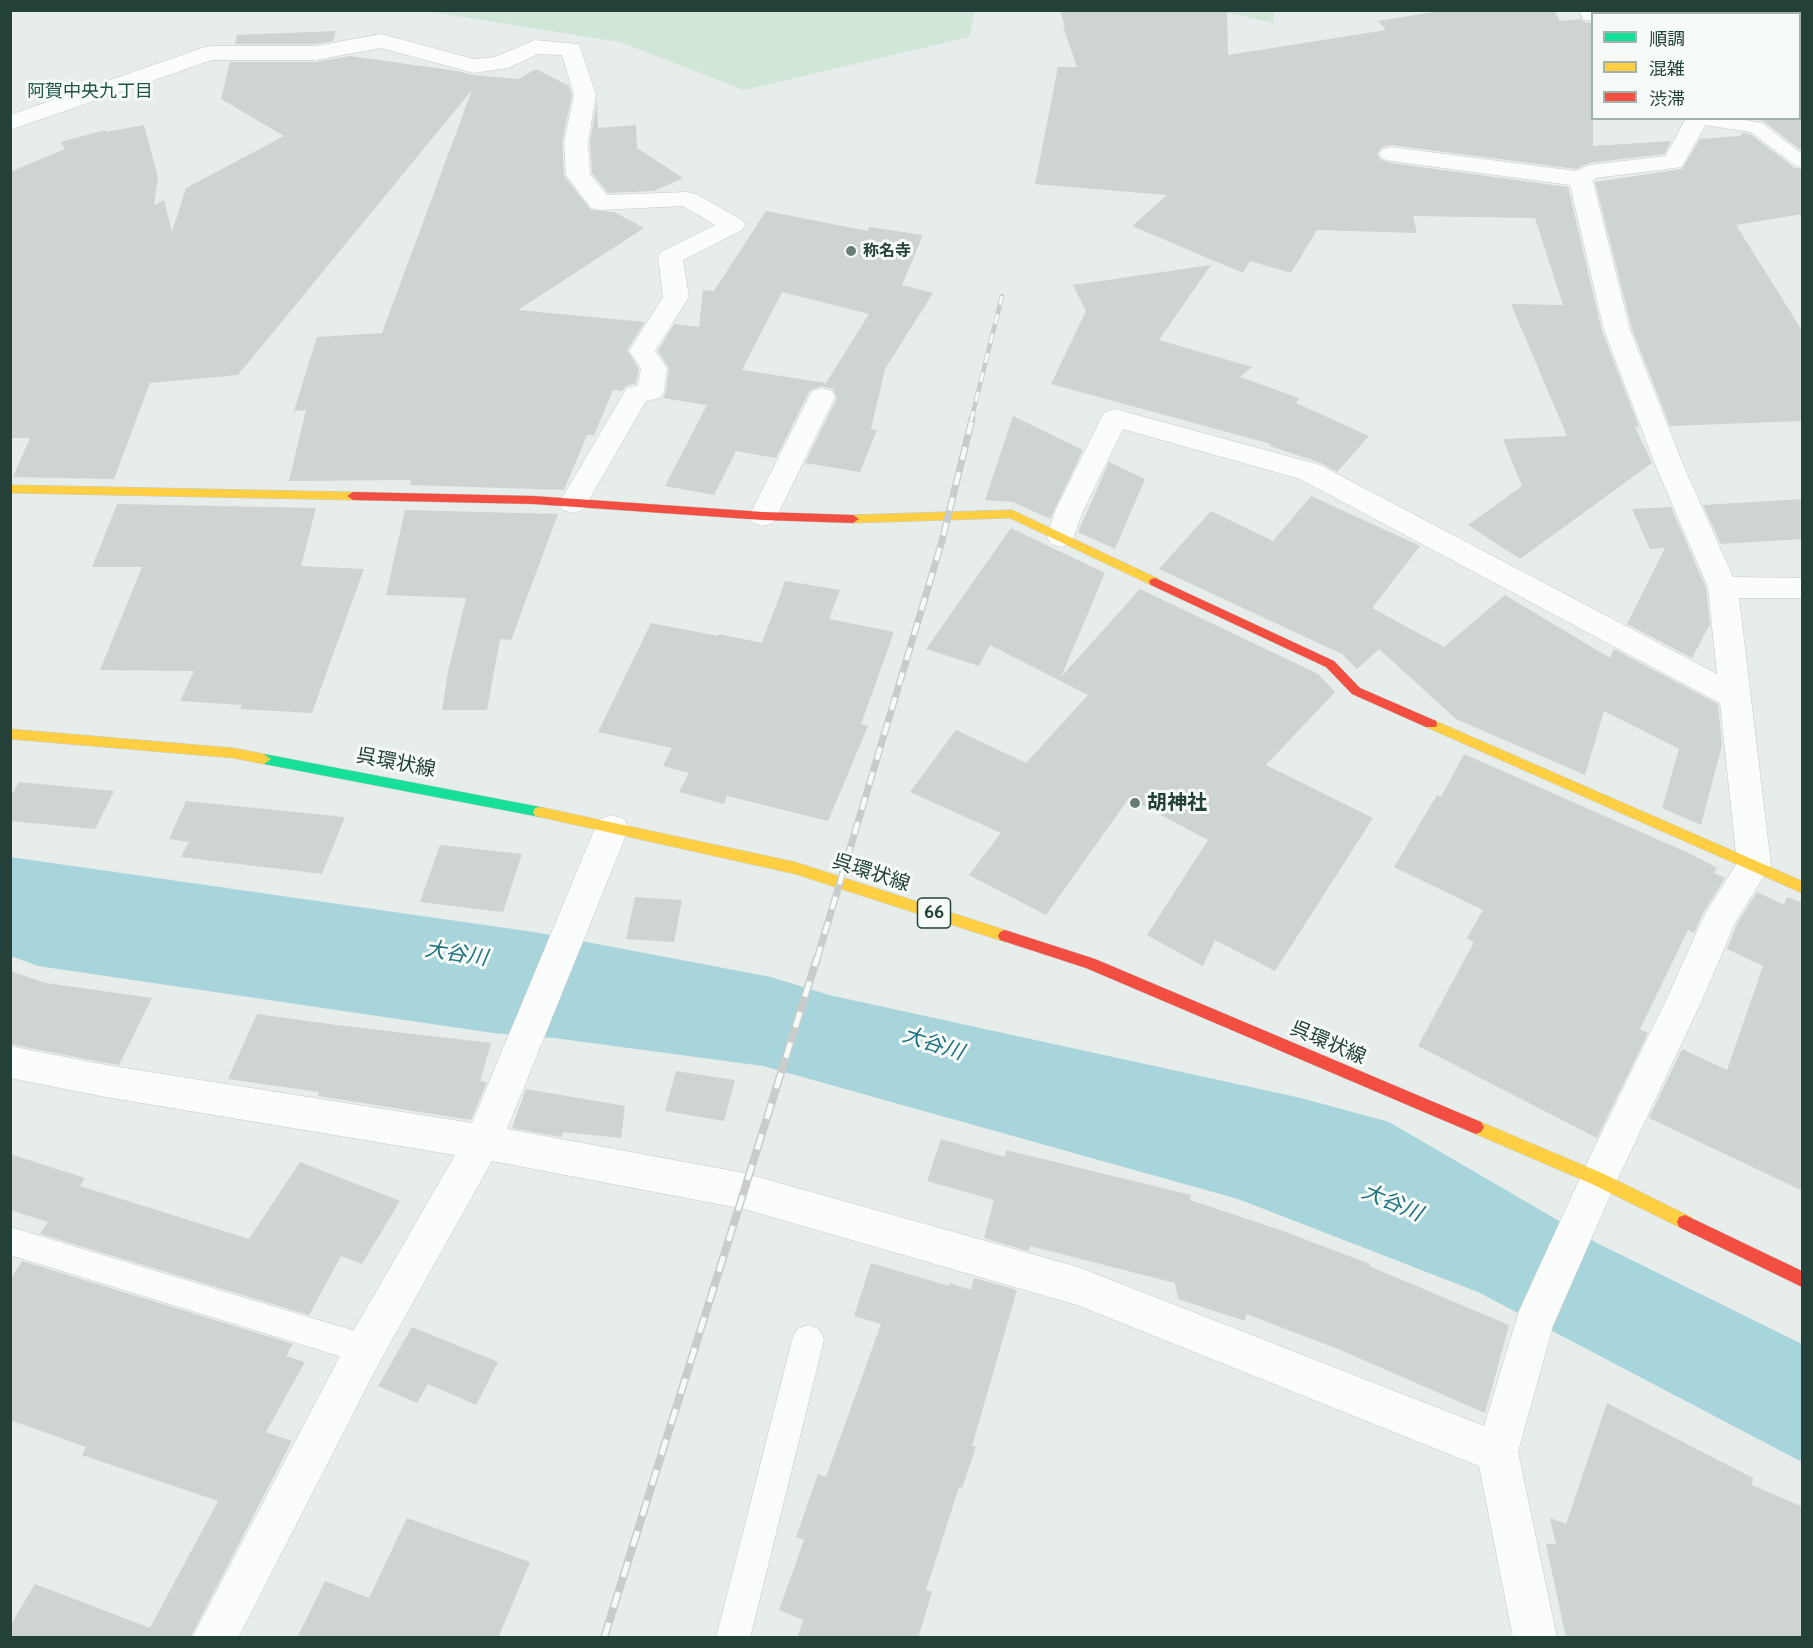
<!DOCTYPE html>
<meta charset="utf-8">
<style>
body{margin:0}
#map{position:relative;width:1813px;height:1648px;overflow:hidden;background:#e7edea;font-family:Cabin,"Noto Sans JP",sans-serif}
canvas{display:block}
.frame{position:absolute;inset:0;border:12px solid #244139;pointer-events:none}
.legend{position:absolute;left:1591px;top:12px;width:210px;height:108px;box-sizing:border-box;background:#f6fbf8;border:2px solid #a2b1ac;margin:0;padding:8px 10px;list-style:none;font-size:18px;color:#244139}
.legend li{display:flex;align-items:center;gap:12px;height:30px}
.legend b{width:30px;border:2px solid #a2b1ac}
</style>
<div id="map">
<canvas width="1813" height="1648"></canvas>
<div class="frame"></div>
<ul class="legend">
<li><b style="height:8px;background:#16e098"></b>順調</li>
<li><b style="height:8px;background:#ffcf43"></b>混雑</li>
<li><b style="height:8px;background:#f24e42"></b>渋滞</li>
</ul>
</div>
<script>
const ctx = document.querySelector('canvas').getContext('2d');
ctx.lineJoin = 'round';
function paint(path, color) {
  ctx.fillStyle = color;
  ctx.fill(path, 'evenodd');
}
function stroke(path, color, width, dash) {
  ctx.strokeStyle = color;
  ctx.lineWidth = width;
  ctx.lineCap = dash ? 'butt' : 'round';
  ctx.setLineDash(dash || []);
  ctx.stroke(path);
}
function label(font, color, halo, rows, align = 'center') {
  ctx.font = font + ' Cabin,"Noto Sans JP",sans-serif';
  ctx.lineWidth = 6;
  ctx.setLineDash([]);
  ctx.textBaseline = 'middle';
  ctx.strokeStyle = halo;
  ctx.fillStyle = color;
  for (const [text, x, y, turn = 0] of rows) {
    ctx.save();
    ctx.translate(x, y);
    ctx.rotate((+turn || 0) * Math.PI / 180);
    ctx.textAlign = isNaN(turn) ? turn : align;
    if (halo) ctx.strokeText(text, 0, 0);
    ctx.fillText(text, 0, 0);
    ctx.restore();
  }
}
paint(new Path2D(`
 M 425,11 L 975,11 L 969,37 L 744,90 L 620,42 Z
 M 1221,11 L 1274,11 L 1273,23 Z`), '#d0e6d7');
paint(new Path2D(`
 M 10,857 L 534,932 L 771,977 L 829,995 L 1301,1098 L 1389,1122 L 1597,1243 L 1802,1344 L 1802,1462 L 1478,1292 L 1238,1199 L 763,1066 L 554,1038 L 493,1033 L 38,966 L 11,956 Z`), '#a8d4db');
paint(new Path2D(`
 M 1060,10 L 1227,10 L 1228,55 L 1386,30 L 1378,21 L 1446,10 L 1554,10 L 1560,21 L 1580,19 L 1584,22 L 1593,23 L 1593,146 L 1671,141 L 1665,154 L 1589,163 L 1576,169 L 1391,145 L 1382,147 L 1377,154 L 1381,160 L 1391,163 L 1568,187 L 1602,331 L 1639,427 L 1635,427 L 1652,463 L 1520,559 L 1468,525 L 1522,486 L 1503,439 L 1567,436 L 1511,304 L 1563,305 L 1535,218 L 1413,216 L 1417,233 L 1317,230 L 1291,273 L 1250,261 L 1243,273 L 1132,226 L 1167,195 L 1035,184 L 1058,67 L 1077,67 L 1063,27 L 1065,27 Z
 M 336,31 L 333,41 L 316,44 L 235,44 L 237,35 Z
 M 350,56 L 457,71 L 473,75 L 518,79 L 536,69 L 569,86 L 572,95 L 562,142 L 564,176 L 591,210 L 614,212 L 644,228 L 518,310 L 645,322 L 627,350 L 639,369 L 636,383 L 626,386 L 622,391 L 613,390 L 594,435 L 587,435 L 564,490 L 410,485 L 411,480 L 289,481 L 306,410 L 294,411 L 317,337 L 382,333 L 472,90 L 238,375 L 150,383 L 114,479 L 13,477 L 30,438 L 10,438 L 10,172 L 65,149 L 61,142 L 105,130 L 106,132 L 144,125 L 158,177 L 154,205 L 164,200 L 172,232 L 186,188 L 284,136 L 221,99 L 230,62 L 316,62 Z
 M 597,101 L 598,128 L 636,125 L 637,148 L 683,178 L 654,191 L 608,193 L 592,173 L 590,142 Z
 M 1755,118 L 1803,118 L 1803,152 L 1763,121 Z
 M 1743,133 L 1750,134 L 1795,168 L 1803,169 L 1803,214 L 1736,225 L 1803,332 L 1803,421 L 1670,426 L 1632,329 L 1595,182 L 1682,169 L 1700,139 L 1740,136 Z
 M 766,211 L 868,231 L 869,227 L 923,235 L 902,285 L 933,293 L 885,369 L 871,429 L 877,430 L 860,472 L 805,463 L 837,398 L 833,389 L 821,386 L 810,390 L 776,458 L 736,451 L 714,495 L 665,486 L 707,405 L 663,398 L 666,392 L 669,368 L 658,351 L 674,324 L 699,327 L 703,290 L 714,291 ZM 782,292 L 869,314 L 826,383 L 742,370 Z
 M 1211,265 L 1159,340 L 1252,367 L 1240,377 L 1299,398 L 1296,403 L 1369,436 L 1337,472 L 1321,463 L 1270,446 L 1271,444 L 1051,384 L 1086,311 L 1073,285 Z
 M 1013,416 L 1083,450 L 1050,519 L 1013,502 L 985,500 Z
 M 1109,462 L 1145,479 L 1115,549 L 1078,532 Z
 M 1311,496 L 1420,546 L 1372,608 L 1444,647 L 1505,595 L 1610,658 L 1614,649 L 1718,704 L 1722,745 L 1701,825 L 1662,808 L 1679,749 L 1604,711 L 1585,775 L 1456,719 L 1379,649 L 1357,669 L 1342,654 L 1159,569 L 1211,511 L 1273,541 Z
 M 1803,499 L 1803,539 L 1721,544 L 1703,505 Z
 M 117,504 L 316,508 L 301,566 L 364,569 L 312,713 L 240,709 L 242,705 L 180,701 L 194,671 L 100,670 L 142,567 L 92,567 Z
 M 1671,507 L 1706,588 L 1710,624 L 1692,658 L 1627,624 L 1665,548 L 1650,549 L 1632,509 Z
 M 405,510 L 558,514 L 511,640 L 500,639 L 487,710 L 442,710 L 448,672 L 466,598 L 386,595 Z
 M 1011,528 L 1105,573 L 1061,677 L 1140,589 L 1318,674 L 1335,692 L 1266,765 L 1373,818 L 1275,971 L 1215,940 L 1203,966 L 1147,935 L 1208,840 L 1129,798 L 1046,915 L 969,875 L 1001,833 L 910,792 L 956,730 L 1026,763 L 1088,695 L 990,645 L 979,666 L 926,649 Z
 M 785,581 L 840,590 L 829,619 L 894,632 L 861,724 L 868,726 L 828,821 L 727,796 L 724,804 L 679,792 L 689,773 L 663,766 L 672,748 L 598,732 L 651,623 L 718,636 L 719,634 L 762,643 Z
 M 1464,754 L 1693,855 L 1717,868 L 1714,873 L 1725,878 L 1703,913 L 1694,933 L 1688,930 L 1640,1029 L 1648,1033 L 1597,1138 L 1418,1046 L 1474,942 L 1467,938 L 1483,910 L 1394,867 L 1437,795 L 1441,797 Z
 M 19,782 L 114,791 L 95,829 L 10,821 L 10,798 Z
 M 186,801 L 235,806 L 345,817 L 322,874 L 181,857 L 189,842 L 169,839 Z
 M 440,845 L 522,854 L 503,912 L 420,902 Z
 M 1757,892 L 1784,905 L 1787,897 L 1803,903 L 1803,1191 L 1649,1118 L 1682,1049 L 1727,1070 L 1763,966 L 1727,949 L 1738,922 Z
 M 635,897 L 682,900 L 674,942 L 626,939 Z
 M 10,971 L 46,983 L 152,998 L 119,1065 L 106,1063 L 10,1044 Z
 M 257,1014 L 336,1025 L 491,1043 L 480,1081 L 487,1082 L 471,1120 L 318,1096 L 319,1092 L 228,1079 Z
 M 676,1071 L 735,1080 L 724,1121 L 665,1111 Z
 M 526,1089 L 625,1106 L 621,1138 L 563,1132 L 561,1137 L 512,1128 Z
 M 941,1139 L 1005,1157 L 1006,1150 L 1191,1195 L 1190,1200 L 1283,1231 L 1370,1264 L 1369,1266 L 1509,1325 L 1485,1413 L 1338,1349 L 1246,1314 L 1245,1321 L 1178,1299 L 1175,1283 L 1030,1246 L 1028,1251 L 984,1238 L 994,1200 L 927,1181 Z
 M 10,1154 L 85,1178 L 80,1186 L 249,1239 L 300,1162 L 400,1201 L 362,1264 L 341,1256 L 309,1315 L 40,1234 L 48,1222 L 10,1210 Z
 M 22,1261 L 293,1344 L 286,1356 L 305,1362 L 266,1432 L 292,1441 L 190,1638 L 10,1638 L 10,1626 L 35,1584 L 150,1628 L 218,1501 L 82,1455 L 86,1447 L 10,1420 L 10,1280 Z
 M 871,1263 L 949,1286 L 950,1283 L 971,1290 L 974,1278 L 1017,1290 L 972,1446 L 976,1447 L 962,1488 L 959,1487 L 926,1590 L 932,1592 L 918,1638 L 797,1638 L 803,1620 L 779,1610 L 804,1540 L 796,1537 L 818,1474 L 826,1477 L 881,1324 L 854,1316 Z
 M 412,1327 L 498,1362 L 476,1405 L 428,1384 L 417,1403 L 378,1386 Z
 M 1607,1403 L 1753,1478 L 1752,1485 L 1803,1507 L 1803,1638 L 1566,1638 L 1546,1544 L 1556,1544 L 1550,1518 L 1566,1524 Z
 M 407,1518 L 530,1562 L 498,1638 L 297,1638 L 325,1581 L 369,1598 Z`), '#ced4d1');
const lane = new Path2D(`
 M 1689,118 L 1733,118 L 1762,123 L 1802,154 L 1802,167 L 1796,166 L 1751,132 L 1698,124 L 1692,123 Z
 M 10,1227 L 365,1334 L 376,1338 L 381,1349 L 376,1360 L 365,1364 L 10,1255 Z
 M 808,1325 L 819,1329 L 824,1340 L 750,1638 L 716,1638 L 792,1340 L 797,1329 Z`);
const street = new Path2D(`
 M 1578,10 L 1600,10 L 1602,14 L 1592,14 L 1592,21 L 1584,20 Z
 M 381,34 L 474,59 L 495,57 L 535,40 L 579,44 L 596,95 L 588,142 L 590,174 L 607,195 L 687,192 L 696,194 L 742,220 L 745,225 L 742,230 L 683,260 L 689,297 L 655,351 L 667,368 L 664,392 L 660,398 L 646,401 L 583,510 L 573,513 L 563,510 L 559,503 L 627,388 L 638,385 L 641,368 L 629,351 L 663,297 L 658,257 L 661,252 L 715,225 L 683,206 L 600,210 L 591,208 L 566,175 L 564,142 L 574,95 L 562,55 L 538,54 L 508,68 L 474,73 L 381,48 L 316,60 L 212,60 L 10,130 L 10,115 L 202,48 L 210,46 L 316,46 Z
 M 1686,118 L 1709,118 L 1682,167 L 1596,178 L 1593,181 L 1630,330 L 1685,469 L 1733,577 L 1802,578 L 1802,598 L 1739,598 L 1771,865 L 1736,921 L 1703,998 L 1614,1187 L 1553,1326 L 1518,1452 L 1557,1638 L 1513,1638 L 1479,1466 L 1077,1305 L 744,1209 L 492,1161 L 379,1363 L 238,1638 L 192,1638 L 351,1335 L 455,1155 L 106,1097 L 10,1078 L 10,1046 L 106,1065 L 472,1123 L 595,828 L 600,819 L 612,815 L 624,819 L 629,828 L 507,1129 L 744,1173 L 1078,1267 L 1484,1426 L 1519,1311 L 1585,1167 L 1668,996 L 1705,914 L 1737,863 L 1720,703 L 1300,479 L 1123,429 L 1083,511 L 1071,544 L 1061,547 L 1051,544 L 1047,537 L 1055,511 L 1101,418 L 1105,412 L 1115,409 L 1320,465 L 1717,674 L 1708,587 L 1657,469 L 1604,330 L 1570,185 L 1391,161 L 1383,159 L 1379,154 L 1383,149 L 1391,147 L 1576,171 L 1589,165 L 1666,156 Z
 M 822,388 L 832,391 L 835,397 L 777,516 L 773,523 L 763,526 L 753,523 L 749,516 L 809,397 L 812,391 Z`);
const fast = new Path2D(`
 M 264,754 L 540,807 L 545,808 L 547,812 L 545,816 L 540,817 L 264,764 L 257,759 Z`);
const slow = new Path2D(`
 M 10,485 L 353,492 L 359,496 L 353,500 L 10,493 Z
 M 1012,510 L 1159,579 L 1161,582 L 1159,585 L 1151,585 L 1010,518 L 853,523 L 847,519 L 853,515 Z
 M 1431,719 L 1802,881 L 1802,893 L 1426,727 L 1425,724 L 1426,721 Z
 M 10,729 L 233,748 L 264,754 L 271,759 L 264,764 L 233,758 L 10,739 Z
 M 540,807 L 795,862 L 1005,930 L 1010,932 L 1012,936 L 1010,940 L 1005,942 L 795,874 L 540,817 L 535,816 L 533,812 L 535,808 Z
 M 1476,1120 L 1604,1174 L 1691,1217 L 1693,1222 L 1691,1227 L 1685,1229 L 1679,1227 L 1592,1184 L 1471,1132 L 1468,1127 L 1471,1122 Z`);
const jam = new Path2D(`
 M 353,492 L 533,496 L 763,512 L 853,515 L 859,519 L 853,523 L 763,520 L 533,504 L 353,500 L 347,496 Z
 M 1155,578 L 1334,661 L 1360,688 L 1436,721 L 1437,724 L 1436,727 L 1426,727 L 1352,694 L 1326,667 L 1151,585 L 1149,582 L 1151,579 Z
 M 1005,930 L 1095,959 L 1481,1122 L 1484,1127 L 1481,1132 L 1476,1134 L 1471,1132 L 1086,968 L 1000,940 L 998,936 L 1000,932 Z
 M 1685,1215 L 1802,1271 L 1802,1287 L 1679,1227 L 1677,1222 L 1679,1217 Z`);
stroke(lane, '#c4cac7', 1);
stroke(street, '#c4cac7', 1);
stroke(fast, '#c3cac7', 1);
stroke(slow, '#c3cac7', 1);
stroke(jam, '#c3cac7', 1);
paint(lane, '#fbfcfc');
paint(street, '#fbfcfc');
paint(fast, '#16e098');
paint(slow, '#ffcf43');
paint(jam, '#f24e42');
const railFar2 = new Path2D(`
 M 971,421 L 1002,296`);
const railFar1 = new Path2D(`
 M 817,959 L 942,541 L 972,419`);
const rail = new Path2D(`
 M 604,1638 L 817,958`);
stroke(railFar2, '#c8cdcb', 4.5);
stroke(railFar1, '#c8cdcb', 7);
stroke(rail, '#c8cdcb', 8);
stroke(railFar2, '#f6fbf8', 3, [10]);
stroke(railFar1, '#f6fbf8', 4.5, [13]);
stroke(rail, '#f6fbf8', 5, [16]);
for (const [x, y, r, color] of [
 [851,251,6,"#687d77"],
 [1135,803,6,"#687d77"]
]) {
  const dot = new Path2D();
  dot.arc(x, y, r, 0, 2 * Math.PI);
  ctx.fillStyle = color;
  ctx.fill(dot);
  stroke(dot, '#f6fbf8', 2);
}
label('bold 16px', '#244139', '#f6fbf8', [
 ["称名寺",863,251]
], 'left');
label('18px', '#1f5447', '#f6fbf8', [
 ["阿賀中央九丁目",90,92]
]);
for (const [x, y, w] of [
 [934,913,33]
]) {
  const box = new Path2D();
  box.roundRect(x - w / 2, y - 15, w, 30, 4.5);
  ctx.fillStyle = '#f6fbf8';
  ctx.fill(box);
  stroke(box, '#244139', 1.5);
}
label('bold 18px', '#244139', null, [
 ["66",934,913]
]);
label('20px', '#244139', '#f6fbf8', [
 ["呉環状線",396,763,11],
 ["呉環状線",871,873,18],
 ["呉環状線",1328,1043,23]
]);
label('bold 20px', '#244139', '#f6fbf8', [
 ["胡神社",1147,803]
], 'left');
label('italic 21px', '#1c707f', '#f6fbf8', [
 ["大谷川",456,954,9],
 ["大谷川",933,1044,18],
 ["大谷川",1392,1203,23]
]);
</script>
